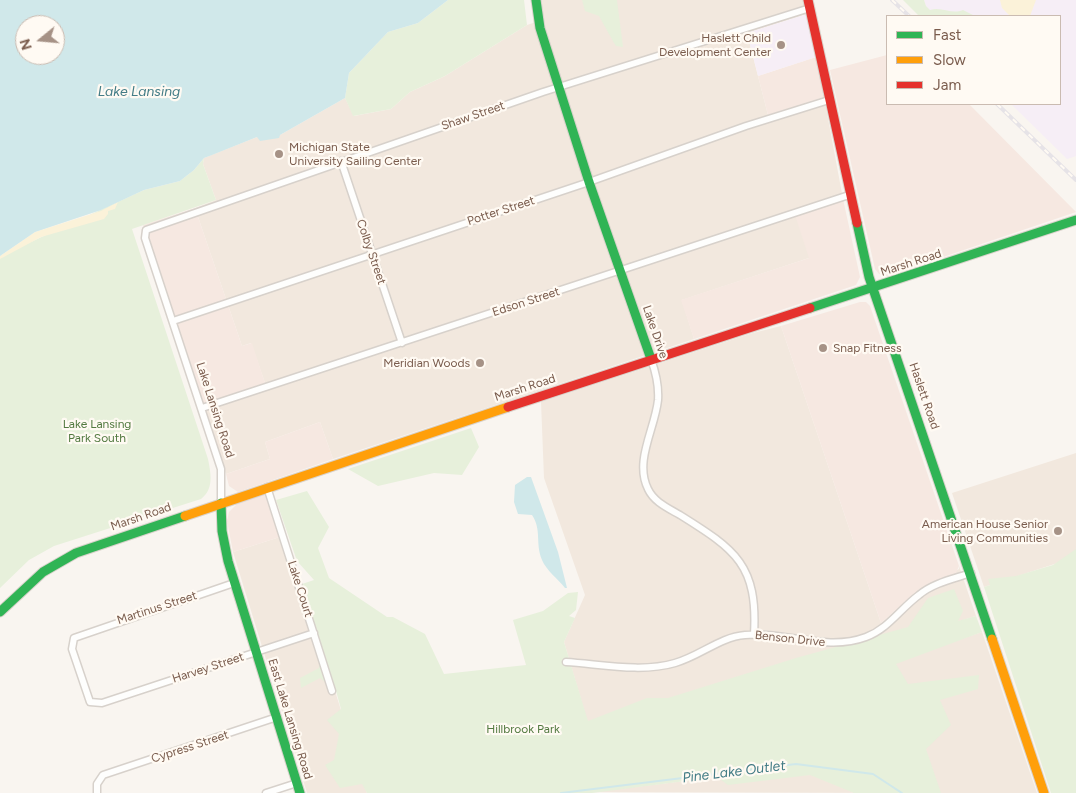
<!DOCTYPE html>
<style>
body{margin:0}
#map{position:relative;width:1076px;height:793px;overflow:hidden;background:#f9f5f0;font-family:Figtree,sans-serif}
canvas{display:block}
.legend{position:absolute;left:886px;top:15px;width:175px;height:90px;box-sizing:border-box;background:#fffaf3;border:1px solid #cabbb1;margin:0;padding:6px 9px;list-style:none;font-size:15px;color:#7a5c4d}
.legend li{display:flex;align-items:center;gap:10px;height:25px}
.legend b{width:25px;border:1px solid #cabbb1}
.north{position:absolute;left:15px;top:15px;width:50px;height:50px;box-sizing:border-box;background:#fffaf3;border:1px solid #cabbb1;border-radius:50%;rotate:253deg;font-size:14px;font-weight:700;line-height:20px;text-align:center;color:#7a5c4d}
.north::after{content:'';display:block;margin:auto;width:18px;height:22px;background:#a69286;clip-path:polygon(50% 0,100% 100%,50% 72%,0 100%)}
</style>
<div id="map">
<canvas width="1076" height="793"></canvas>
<ul class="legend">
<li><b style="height:6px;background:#30b455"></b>Fast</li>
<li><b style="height:6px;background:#ff9f0a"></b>Slow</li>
<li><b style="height:6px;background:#e5322d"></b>Jam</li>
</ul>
<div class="north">N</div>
</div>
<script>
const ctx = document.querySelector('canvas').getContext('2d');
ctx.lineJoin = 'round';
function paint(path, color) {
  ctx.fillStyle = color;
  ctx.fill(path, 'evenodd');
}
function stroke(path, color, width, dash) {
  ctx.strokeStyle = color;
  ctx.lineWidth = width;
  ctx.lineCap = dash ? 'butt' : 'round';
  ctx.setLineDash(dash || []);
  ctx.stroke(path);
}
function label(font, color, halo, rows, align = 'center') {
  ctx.font = font + ' Figtree,sans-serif';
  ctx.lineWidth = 4.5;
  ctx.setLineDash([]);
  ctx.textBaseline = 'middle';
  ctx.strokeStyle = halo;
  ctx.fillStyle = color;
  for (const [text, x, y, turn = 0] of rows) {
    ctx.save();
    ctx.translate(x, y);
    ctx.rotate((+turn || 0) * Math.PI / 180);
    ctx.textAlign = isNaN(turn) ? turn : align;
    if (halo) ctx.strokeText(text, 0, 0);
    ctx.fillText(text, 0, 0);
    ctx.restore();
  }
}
paint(new Path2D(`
 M 540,0 L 804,0 L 807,14 L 747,33 L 768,115 L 824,97 L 843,199 L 809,258 L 682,300 L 694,339 L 333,459 L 320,422 L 265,442 L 270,459 L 226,474 L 203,404 L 265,383 L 251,343 L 242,346 L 195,208 L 216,200 L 203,164 L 204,158 L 257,137 L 280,135 L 345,98 L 354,116 L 391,109 L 410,92 L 445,76 L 527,25 L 542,20 Z
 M 781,326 L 881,623 L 918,590 L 959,569 L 959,566 L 976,616 L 592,737 L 564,642 L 585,595 L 544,478 L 541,402 L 753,333 Z
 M 1076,453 L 1076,557 L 984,587 L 952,493 Z
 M 286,535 L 367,793 L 307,793 L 233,552 Z
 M 982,632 L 1037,793 L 935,793 L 891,662 Z
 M 812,766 L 901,793 L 592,792 Z`), '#f2e8de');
paint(new Path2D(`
 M 887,55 L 887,104 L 969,104 L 1076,212 L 887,276 L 879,274 L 875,269 L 830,70 Z
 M 816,57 L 824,97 L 768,115 L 758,76 Z
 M 843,199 L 860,277 L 856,285 L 694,339 L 681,300 L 809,258 L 795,215 Z
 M 195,208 L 242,346 L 252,343 L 265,383 L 203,404 L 143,225 Z
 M 860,302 L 866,302 L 870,306 L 959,566 L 956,573 L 918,590 L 881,623 L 781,326 Z
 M 320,422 L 333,459 L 238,492 L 229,486 L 226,474 L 270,459 L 265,442 Z
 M 273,492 L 286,535 L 233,552 L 227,521 L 229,512 L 237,504 Z`), '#f6e8e1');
paint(new Path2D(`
 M 924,0 L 1076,0 L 1076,156 L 1067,159 L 1011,104 L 1060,104 L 1060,16 L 929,16 Z
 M 807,14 L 816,57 L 758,76 L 747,33 Z`), '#f6eef6');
paint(new Path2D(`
 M 448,0 L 524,0 L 527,25 L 445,76 L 410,92 L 391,109 L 353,116 L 345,98 L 349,73 L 388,32 L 418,23 Z
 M 582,0 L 617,0 L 623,47 L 616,46 L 614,43 L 599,16 L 585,11 Z
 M 903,0 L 924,0 L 926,6 L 930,10 C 942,6 951,15 963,10 L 975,16 L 919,16 Z
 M 204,158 L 203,164 L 216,200 L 132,229 L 208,459 C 211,474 214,489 201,499 L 54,546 L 29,560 L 0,588 L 0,256 L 144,190 L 180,181 L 194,170 Z
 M 471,428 L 479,447 L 462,475 L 434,473 L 378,486 L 348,469 Z
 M 307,491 L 329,527 L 318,548 L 329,578 L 387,617 L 393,617 L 425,634 L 444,674 L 526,665 L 513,620 L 543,611 L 568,593 L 578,592 L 576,610 L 569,616 L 575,618 L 564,642 L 588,721 L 647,698 L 668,698 L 796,658 L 908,627 L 928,598 L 954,589 L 963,611 L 958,621 L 976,616 L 982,632 L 896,664 L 908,684 L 979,675 L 978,689 L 940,700 L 951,725 L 926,749 L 941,793 L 854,793 L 810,775 L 728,785 L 717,777 L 592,793 L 367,793 L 362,784 L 340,788 L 325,765 L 334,760 L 339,734 L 327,720 L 341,709 L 336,691 L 320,678 L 301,688 L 300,678 L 319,668 L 322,649 L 302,584 L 314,580 L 297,561 L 276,500 Z
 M 1076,549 L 1076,793 L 1051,793 L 984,587 L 990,585 L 988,579 L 1016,576 L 1053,565 Z`), '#e7f0db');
paint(new Path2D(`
 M 1000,0 L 1036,0 L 1030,16 L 1010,16 L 1002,8 Z
 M 118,202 L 115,209 L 108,211 L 108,214 L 104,219 L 41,237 L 0,259 L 0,256 L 35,232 L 101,211 Z`), '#fbf2d9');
paint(new Path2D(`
 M 0,0 L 448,0 L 418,23 L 388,32 L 349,73 L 345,98 L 280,135 L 279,138 L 260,141 L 257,137 L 212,155 L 204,158 L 194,170 L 180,181 L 144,190 L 101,210 L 35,232 L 0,256 ZM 25,25 L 55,25 L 55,55 L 25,55 Z
 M 527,477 L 531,477 L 558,552 L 567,588 L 565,588 C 558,579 546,570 542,560 C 535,543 542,530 532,515 L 518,514 L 514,502 L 515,485 Z`), '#d0e8ea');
stroke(new Path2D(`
 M 561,793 L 796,764 L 873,774 L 902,793`), '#d0e8ea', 2);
const street = new Path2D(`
 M 341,161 L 402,343
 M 173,321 L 589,182 L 746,126 L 829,100
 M 651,359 C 656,373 659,386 658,400 C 655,429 634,461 648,489 C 654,502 668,508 680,515 C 736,550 758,565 754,635
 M 202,408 L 849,195
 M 267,487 L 332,691
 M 221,503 L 221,469 L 145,238 L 146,230 L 543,92 L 810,8
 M 234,583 L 74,638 L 72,649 L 90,702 L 102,703 L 314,633
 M 566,662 C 600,664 641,673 675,663 C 700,656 720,637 745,635 C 786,631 826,652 866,637 C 888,629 900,609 919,595 C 933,583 953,579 971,573
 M 97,793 L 97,784 L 103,775 L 277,717
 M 266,793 L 297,783`);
const fast = new Path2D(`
 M 536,0 L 540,28 L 589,182 L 651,359
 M 857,223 L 869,277 L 992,639
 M 810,308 L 1076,220
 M 221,503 L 222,531 L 228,561 L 300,793
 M 0,612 L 43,572 L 76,553 L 185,516`);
const slow = new Path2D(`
 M 185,516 L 508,407
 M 992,639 L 1044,793`);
const jam = new Path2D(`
 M 808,0 L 857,223
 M 508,407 L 810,308`);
stroke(street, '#d7d1cb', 9);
stroke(fast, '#d9d2cb', 11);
stroke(slow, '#d9d2cb', 11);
stroke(jam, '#d9d2cb', 11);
stroke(street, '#fefefd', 6);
stroke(fast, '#30b455', 9);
stroke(slow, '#ff9f0a', 9);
stroke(jam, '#e5322d', 9);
const rail = new Path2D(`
 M 892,0 L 909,16
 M 997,104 L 1076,180`);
stroke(rail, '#e6e3e7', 4);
stroke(rail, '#fffaf3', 2, [5.5]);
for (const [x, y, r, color] of [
 [781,45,5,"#a69286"],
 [279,154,5,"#a69286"],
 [823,348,5,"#a69286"],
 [480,363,5,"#a69286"],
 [1058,531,5,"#a69286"]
]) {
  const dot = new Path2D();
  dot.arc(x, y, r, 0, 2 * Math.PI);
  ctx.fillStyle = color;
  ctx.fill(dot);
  stroke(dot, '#fffaf3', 2);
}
label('12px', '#7a5c4d', '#fffaf3', [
 ["Haslett Child",771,38],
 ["Development Center",771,52],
 ["Michigan State",289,147,"left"],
 ["University Sailing Center",289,161,"left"],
 ["Snap Fitness",833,348,"left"],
 ["Meridian Woods",470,363],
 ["American House Senior",1048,524],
 ["Living Communities",1048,538]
], 'right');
label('12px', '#7a5c4d', '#fffaf3', [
 ["Shaw Street",473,116,-19],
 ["Potter Street",501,211,-18],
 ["Colby Street",371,252,71],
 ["Marsh Road",911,263,-18],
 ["Edson Street",526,302,-18],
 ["Lake Drive",655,332,71],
 ["Marsh Road",525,388,-18],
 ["Haslett Road",924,396,71],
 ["Lake Lansing Road",215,410,72],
 ["Marsh Road",141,517,-19],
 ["Lake Court",300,589,72],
 ["Martinus Street",157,608,-18],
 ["Benson Drive",790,639,6],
 ["Harvey Street",208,668,-18],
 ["East Lake Lansing Road",290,719,73],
 ["Cypress Street",190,747,-18]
]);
label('12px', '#537a41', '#fffaf3', [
 ["Lake Lansing",97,424],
 ["Park South",97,438],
 ["Hillbrook Park",523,729]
]);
label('italic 14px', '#437c86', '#fffaf3', [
 ["Lake Lansing",139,92],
 ["Pine Lake Outlet",734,772,-7]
]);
</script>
